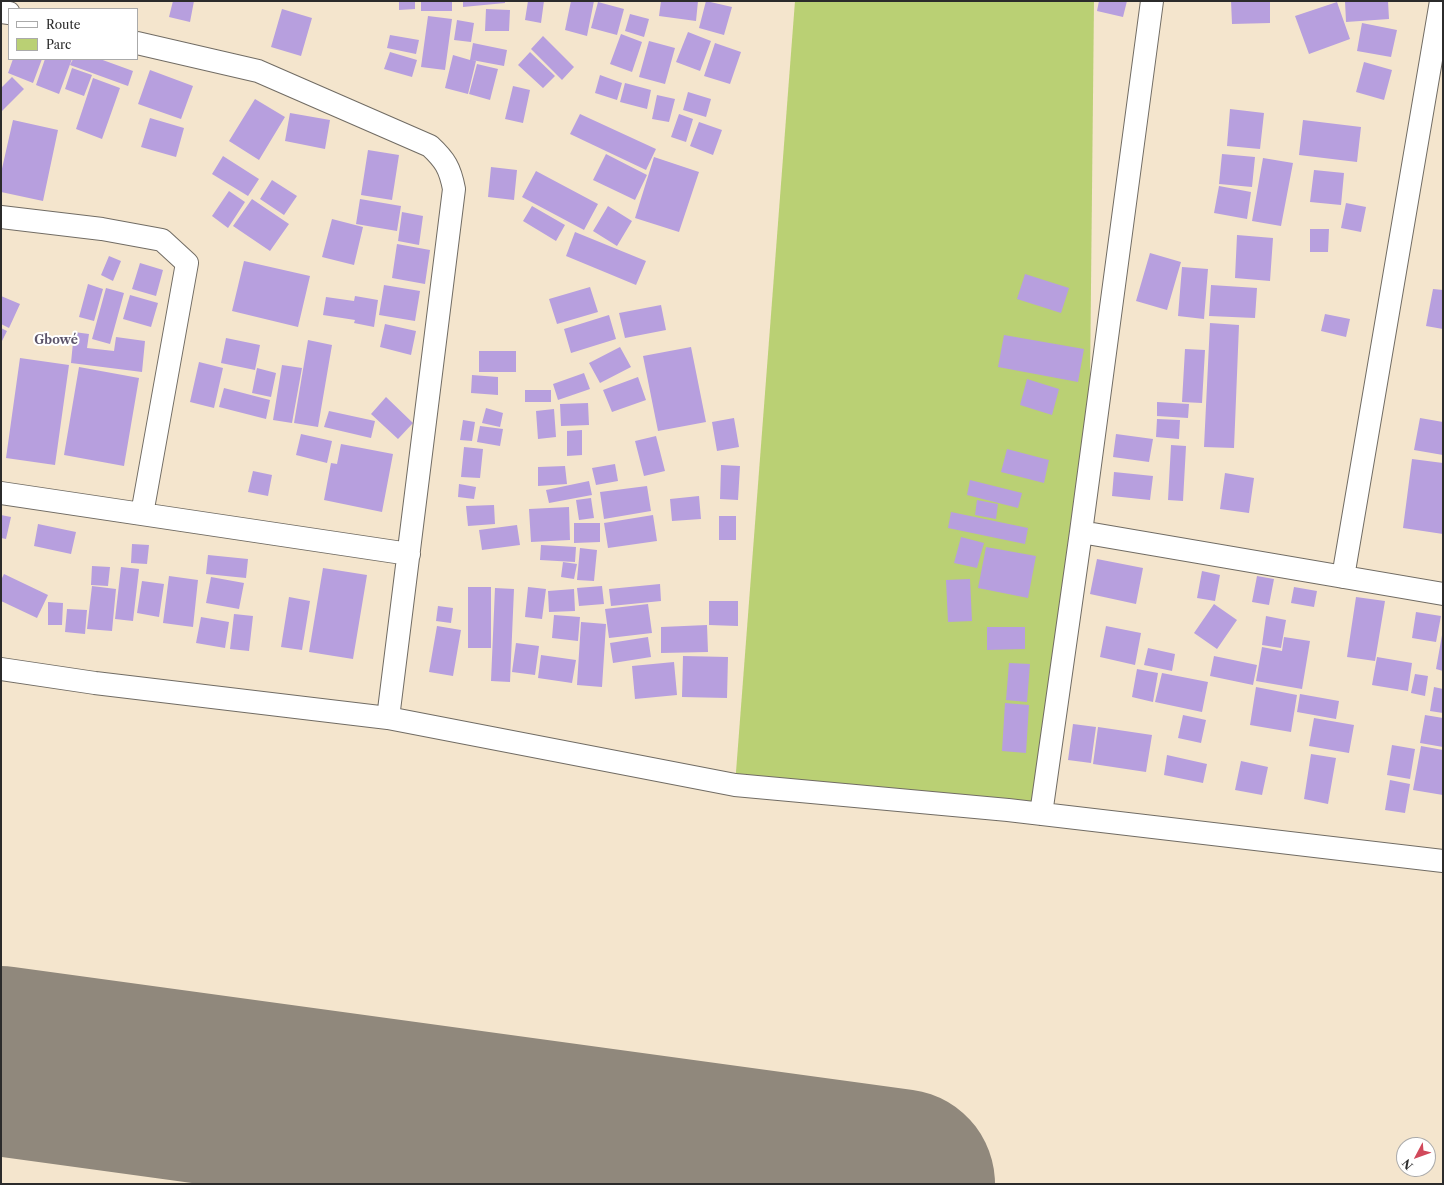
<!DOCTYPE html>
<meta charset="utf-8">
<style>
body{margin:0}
#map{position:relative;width:1444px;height:1185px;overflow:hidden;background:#f4e5cd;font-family:"Libre Caslon Text",serif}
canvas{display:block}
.frame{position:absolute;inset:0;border:2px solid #2b2b2b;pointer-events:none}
.legend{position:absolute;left:8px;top:8px;width:130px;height:52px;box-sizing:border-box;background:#fff;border:1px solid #aaa;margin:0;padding:5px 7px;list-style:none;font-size:12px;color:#2b2b2b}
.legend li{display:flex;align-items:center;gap:8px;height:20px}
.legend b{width:20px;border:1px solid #aaa}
.north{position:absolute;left:1396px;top:1137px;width:40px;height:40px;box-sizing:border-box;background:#fff;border:1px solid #aaa;border-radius:50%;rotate:229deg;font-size:11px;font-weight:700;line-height:16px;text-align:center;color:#2b2b2b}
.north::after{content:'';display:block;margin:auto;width:14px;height:18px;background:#d1495b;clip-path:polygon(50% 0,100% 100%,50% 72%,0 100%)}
</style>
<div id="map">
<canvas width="1444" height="1185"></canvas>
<div class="frame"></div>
<ul class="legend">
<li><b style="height:5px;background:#fff"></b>Route</li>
<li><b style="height:11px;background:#bad074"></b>Parc</li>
</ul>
<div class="north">N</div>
</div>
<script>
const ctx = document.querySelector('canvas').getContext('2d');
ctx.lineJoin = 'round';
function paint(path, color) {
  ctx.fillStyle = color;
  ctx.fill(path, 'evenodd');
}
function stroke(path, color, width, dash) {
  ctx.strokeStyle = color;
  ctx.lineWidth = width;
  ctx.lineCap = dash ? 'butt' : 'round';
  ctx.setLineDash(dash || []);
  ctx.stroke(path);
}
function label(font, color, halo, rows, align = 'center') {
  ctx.font = font + ' "Libre Caslon Text",serif';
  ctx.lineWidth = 4;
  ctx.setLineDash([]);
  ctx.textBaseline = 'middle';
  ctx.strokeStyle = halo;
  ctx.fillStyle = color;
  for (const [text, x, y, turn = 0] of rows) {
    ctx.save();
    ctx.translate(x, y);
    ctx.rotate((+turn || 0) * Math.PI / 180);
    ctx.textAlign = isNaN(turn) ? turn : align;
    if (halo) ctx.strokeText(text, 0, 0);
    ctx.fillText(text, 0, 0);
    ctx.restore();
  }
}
paint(new Path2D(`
 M 795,1 L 1094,1 L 1090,381 L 1032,806 L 735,785 Z`), '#bad074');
stroke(new Path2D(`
 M 1,1061 L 900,1184`), '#90887c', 190);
paint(new Path2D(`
 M 173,1 L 194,1 L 190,22 L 169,17 Z
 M 399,1 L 415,1 L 415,9 L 399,10 Z
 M 421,1 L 452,1 L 452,11 L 421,11 Z
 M 463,1 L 505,1 L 505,3 L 463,7 Z
 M 528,1 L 544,1 L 541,23 L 525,20 Z
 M 571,1 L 594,1 L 587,36 L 565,30 Z
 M 661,1 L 698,1 L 696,21 L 659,16 Z
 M 706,1 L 732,7 L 724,35 L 699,28 Z
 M 1099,1 L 1127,1 L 1123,17 L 1097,11 Z
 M 1231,1 L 1270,1 L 1270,23 L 1232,24 Z
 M 1345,1 L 1388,1 L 1389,19 L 1346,22 Z
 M 598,2 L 624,9 L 617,35 L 591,28 Z
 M 1337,2 L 1350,39 L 1309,54 L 1295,16 Z
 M 282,9 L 312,18 L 301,56 L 271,47 Z
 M 486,9 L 510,10 L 509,31 L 485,31 Z
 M 630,14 L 649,19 L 644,37 L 625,31 Z
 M 428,16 L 452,19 L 445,70 L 421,67 Z
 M 457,20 L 474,23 L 471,42 L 454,40 Z
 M 1362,23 L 1397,30 L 1391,57 L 1357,51 Z
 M 688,32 L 711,41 L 700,71 L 676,62 Z
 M 621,34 L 642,42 L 632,72 L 610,64 Z
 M 390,35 L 419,40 L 416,54 L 387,48 Z
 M 543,36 L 574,67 L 562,80 L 531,49 Z
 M 649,41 L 675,48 L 665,84 L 639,77 Z
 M 473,43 L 507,50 L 504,66 L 472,60 L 476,61 L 468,94 L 445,88 L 453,55 L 470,60 Z
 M 715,43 L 741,52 L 730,84 L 704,76 Z
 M 390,52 L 417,60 L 412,77 L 384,69 Z
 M 530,52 L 555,76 L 543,88 L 518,65 Z
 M 13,59 L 42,59 L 33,83 L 8,73 Z
 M 45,59 L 72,59 L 59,94 L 36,85 Z
 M 73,59 L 100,59 L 133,71 L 128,86 L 70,65 Z
 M 1364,62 L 1392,70 L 1384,100 L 1356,92 Z
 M 477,64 L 498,69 L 490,100 L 469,94 Z
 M 72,68 L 92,75 L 84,96 L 65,89 Z
 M 150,70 L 193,86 L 181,119 L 138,104 Z
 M 600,75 L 622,83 L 617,100 L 595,93 Z
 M 12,77 L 24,89 L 2,111 L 1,110 L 1,88 Z
 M 93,78 L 120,88 L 102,139 L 76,129 Z
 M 625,83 L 651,90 L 647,109 L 620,102 Z
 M 513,86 L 530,90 L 523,123 L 505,119 Z
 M 688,92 L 711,99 L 706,117 L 683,110 Z
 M 657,95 L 675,99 L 669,122 L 652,119 Z
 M 255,99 L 285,117 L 259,160 L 229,141 Z
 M 1230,109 L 1264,113 L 1260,149 L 1227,146 Z
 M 290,113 L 330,120 L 325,149 L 285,141 Z
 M 580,114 L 656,149 L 646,170 L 570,134 Z
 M 679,114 L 693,119 L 686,142 L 671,137 Z
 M 150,118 L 184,128 L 176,157 L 141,147 Z
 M 13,120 L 58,130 L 43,201 L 1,192 L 1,173 Z
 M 1303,120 L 1361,127 L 1357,162 L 1299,155 Z
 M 699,122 L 722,130 L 713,155 L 690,146 Z
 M 368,150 L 399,155 L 392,200 L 361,195 Z
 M 606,154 L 647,175 L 635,200 L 593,180 Z
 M 1222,154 L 1255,157 L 1252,187 L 1219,184 Z
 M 223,156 L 259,179 L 248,196 L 212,174 Z
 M 654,157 L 699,172 L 679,232 L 635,218 Z
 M 1263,158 L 1293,163 L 1281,226 L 1252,221 Z
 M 491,167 L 517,170 L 514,200 L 488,197 Z
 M 1314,170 L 1344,173 L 1341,205 L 1310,202 Z
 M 536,171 L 598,204 L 584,230 L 522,197 Z
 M 272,180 L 297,196 L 284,215 L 260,199 Z
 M 1219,186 L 1251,192 L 1247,219 L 1214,213 Z
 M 229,191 L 245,202 L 228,228 L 212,216 Z
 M 252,199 L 289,224 L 270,251 L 233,226 Z
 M 360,199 L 401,206 L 397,231 L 356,224 Z
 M 1346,203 L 1366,207 L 1361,232 L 1341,228 Z
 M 532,206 L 565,225 L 556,241 L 523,221 Z
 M 608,206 L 632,221 L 617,246 L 593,231 Z
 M 402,212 L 423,216 L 419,245 L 398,241 Z
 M 332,219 L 363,227 L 354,265 L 322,257 Z
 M 1310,229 L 1329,229 L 1328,252 L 1310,252 Z
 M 575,232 L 646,261 L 636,285 L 566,256 Z
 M 1237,235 L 1273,238 L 1270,281 L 1235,278 Z
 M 397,244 L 430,250 L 425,284 L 392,278 Z
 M 1150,253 L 1181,262 L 1167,310 L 1136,301 Z
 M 109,256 L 121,261 L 113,281 L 101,275 Z
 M 244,261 L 310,276 L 298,327 L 232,311 Z
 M 140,263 L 163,270 L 156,296 L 132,289 Z
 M 1182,267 L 1208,269 L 1204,319 L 1178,316 Z
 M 1025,274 L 1069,288 L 1061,313 L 1017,299 Z
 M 88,284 L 103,289 L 94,321 L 79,317 Z
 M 384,285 L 420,291 L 415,321 L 379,315 Z
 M 1211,285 L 1257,288 L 1255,318 L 1209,316 Z
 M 590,287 L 598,312 L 557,324 L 549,299 Z
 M 106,288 L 124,293 L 110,344 L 92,339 Z
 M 1433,289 L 1443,290 L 1443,329 L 1426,326 Z
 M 130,295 L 158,303 L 151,327 L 123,319 Z
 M 1,296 L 20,304 L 9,328 L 1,324 Z
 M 355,296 L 378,300 L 374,327 L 354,323 L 355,320 L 323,315 L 326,297 L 354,301 Z
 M 661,305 L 666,330 L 625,338 L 619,313 Z
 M 1325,314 L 1350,319 L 1346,337 L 1321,331 Z
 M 609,315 L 616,339 L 571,353 L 564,329 Z
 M 1210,323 L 1239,325 L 1234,448 L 1204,447 Z
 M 385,324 L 416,331 L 411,355 L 380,347 Z
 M 1,328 L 7,331 L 1,343 Z
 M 74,332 L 89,334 L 87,348 L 114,351 L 116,337 L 145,341 L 142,372 L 71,363 Z
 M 1004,335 L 1084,349 L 1078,382 L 998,367 Z
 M 226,338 L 260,345 L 255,370 L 221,363 Z
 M 308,340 L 332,345 L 318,427 L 294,423 Z
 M 620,347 L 631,367 L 600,383 L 589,363 Z
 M 691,347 L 706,422 L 658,431 L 643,356 Z
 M 1185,349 L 1205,350 L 1202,403 L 1182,402 Z
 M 479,351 L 516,351 L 516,372 L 479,372 Z
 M 20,358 L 69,365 L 55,465 L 6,458 Z
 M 199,362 L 223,368 L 214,408 L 190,402 Z
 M 282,365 L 302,368 L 292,423 L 273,420 Z
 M 79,367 L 139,378 L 124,466 L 64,455 Z
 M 257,368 L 276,373 L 271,397 L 252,393 Z
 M 584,373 L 590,389 L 558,400 L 553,384 Z
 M 472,375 L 498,377 L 498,395 L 471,393 Z
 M 638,377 L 646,400 L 612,412 L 603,390 Z
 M 1027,379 L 1059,389 L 1052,415 L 1020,405 Z
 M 224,388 L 270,400 L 266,419 L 219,407 Z
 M 525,390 L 551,390 L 551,402 L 525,402 Z
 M 386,397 L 413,423 L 398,439 L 371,414 Z
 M 1157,402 L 1189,404 L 1188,418 L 1157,416 Z
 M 588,403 L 589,425 L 561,426 L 560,404 Z
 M 486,408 L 503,413 L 500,427 L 482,423 Z
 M 554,409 L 556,437 L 538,439 L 536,411 Z
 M 329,411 L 375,421 L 371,438 L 324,427 Z
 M 734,418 L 739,447 L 717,451 L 712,422 Z
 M 1420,418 L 1443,422 L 1443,455 L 1414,450 Z
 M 1157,419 L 1180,420 L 1179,439 L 1156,437 Z
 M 463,420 L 475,422 L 472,441 L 460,440 Z
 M 480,426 L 503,429 L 500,446 L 477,442 Z
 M 582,430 L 582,455 L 567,456 L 567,431 Z
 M 301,434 L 332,441 L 327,463 L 296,455 Z
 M 1116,434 L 1153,439 L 1149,462 L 1113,457 Z
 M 656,436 L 665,471 L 644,476 L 635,441 Z
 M 341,444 L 393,454 L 382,512 L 324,500 L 331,463 L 337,464 Z
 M 1171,445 L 1186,446 L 1183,501 L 1168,500 Z
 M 464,447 L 483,449 L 480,478 L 461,477 Z
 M 1007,449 L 1049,460 L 1044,483 L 1001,472 Z
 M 1412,459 L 1443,463 L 1443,534 L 1403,528 Z
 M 615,464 L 618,481 L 596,485 L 592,468 Z
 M 721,465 L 740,466 L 738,500 L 720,499 Z
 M 565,466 L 567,484 L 538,486 L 538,467 Z
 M 253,471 L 272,475 L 268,496 L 248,492 Z
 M 1114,472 L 1153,476 L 1150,500 L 1112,496 Z
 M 1225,473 L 1254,478 L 1249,513 L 1220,509 Z
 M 970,480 L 1022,493 L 1018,508 L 967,495 Z
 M 589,481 L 592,495 L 549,503 L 546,490 Z
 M 459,484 L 476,487 L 474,499 L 458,497 Z
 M 647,486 L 651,511 L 604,519 L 600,492 Z
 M 699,496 L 701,519 L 672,521 L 670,499 Z
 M 591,498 L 594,518 L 579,520 L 576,500 Z
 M 977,500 L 998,504 L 996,519 L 975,515 Z
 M 494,505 L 495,524 L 468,526 L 466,506 Z
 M 569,507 L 570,540 L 531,542 L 529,509 Z
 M 951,512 L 1028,528 L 1025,544 L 948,528 Z
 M 1,515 L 11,517 L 6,539 L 1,538 Z
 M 653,515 L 657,541 L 608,548 L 604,523 Z
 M 719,516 L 736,516 L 736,540 L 719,540 Z
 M 574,523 L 600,523 L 600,542 L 574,543 Z
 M 38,524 L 76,532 L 71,554 L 34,546 Z
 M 517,525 L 520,545 L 482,550 L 479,530 Z
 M 961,537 L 984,543 L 977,568 L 954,563 Z
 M 132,544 L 149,545 L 147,564 L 131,563 Z
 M 541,545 L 576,547 L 575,562 L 540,560 Z
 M 986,547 L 1036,556 L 1028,598 L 978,588 Z
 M 580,548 L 597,550 L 594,581 L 577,580 Z
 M 208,555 L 248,559 L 246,578 L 206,574 Z
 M 1097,559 L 1143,568 L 1136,604 L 1090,594 Z
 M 563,562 L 577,564 L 574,579 L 561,577 Z
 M 92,566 L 110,567 L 108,586 L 91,585 Z
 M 121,567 L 139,569 L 133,621 L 115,619 Z
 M 323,568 L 367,575 L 353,659 L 309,652 Z
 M 1202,571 L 1220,575 L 1215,601 L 1197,598 Z
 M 4,574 L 48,595 L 37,618 L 1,601 L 1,580 Z
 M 169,576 L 198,580 L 193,627 L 163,623 Z
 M 1257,576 L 1274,579 L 1269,605 L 1252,602 Z
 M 211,577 L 244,583 L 239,609 L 206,603 Z
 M 970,579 L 972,621 L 948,622 L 946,580 Z
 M 142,581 L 164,584 L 159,617 L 137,613 Z
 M 660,584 L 661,601 L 611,606 L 609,589 Z
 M 92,586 L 116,589 L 112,631 L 87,629 Z
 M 602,586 L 604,604 L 579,606 L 577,588 Z
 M 468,587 L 491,587 L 491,648 L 468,648 Z
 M 528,587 L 546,589 L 542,619 L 525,617 Z
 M 1294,587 L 1317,591 L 1314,607 L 1291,603 Z
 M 495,588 L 514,589 L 510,682 L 491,681 Z
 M 574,589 L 575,611 L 549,612 L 548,591 Z
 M 289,597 L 310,601 L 302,650 L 281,647 Z
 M 1356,597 L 1385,601 L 1375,661 L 1347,657 Z
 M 709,601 L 738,601 L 738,626 L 709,625 Z
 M 48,602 L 63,603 L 62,625 L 48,625 Z
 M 648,604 L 652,633 L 609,638 L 605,609 Z
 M 1214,604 L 1237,620 L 1217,649 L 1194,633 Z
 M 438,606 L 453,608 L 451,623 L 436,621 Z
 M 67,609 L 87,610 L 85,634 L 65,632 Z
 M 1416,612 L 1441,616 L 1436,642 L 1412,638 Z
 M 234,614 L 253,616 L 249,651 L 230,649 Z
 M 554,615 L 580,617 L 578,641 L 552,638 Z
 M 1266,616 L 1286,620 L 1281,648 L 1262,645 Z
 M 201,617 L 229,622 L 225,648 L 196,643 Z
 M 581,622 L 606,624 L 602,687 L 577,685 Z
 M 707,625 L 708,652 L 661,653 L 661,627 Z
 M 437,626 L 461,630 L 453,676 L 429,672 Z
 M 1106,626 L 1141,633 L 1135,665 L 1100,657 Z
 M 987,627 L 1025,627 L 1025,649 L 987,650 Z
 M 1442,635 L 1443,635 L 1443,671 L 1436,669 Z
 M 648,637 L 651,657 L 613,663 L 610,643 Z
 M 1284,637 L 1310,641 L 1302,689 L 1256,681 L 1262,647 L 1282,651 Z
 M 516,643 L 539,646 L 535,675 L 512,672 Z
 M 1148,648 L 1175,654 L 1172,671 L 1144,665 Z
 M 541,655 L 576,660 L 572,683 L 538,678 Z
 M 683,656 L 728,657 L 727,698 L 682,697 Z
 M 1214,656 L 1257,665 L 1253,685 L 1210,676 Z
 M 1377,657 L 1412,663 L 1408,691 L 1372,685 Z
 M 674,662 L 677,695 L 635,699 L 632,666 Z
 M 1009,663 L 1030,664 L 1027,702 L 1006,700 Z
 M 1137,669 L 1158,673 L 1153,702 L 1132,697 Z
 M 1162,673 L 1208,682 L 1202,712 L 1155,702 Z
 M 1415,674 L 1428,676 L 1425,696 L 1411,693 Z
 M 1256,687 L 1297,695 L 1291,732 L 1250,725 Z
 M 1434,687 L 1443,689 L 1443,713 L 1430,711 Z
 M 1300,694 L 1339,701 L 1336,719 L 1297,712 Z
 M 1005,703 L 1029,705 L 1026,753 L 1002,751 Z
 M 1183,715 L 1206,720 L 1201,743 L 1178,738 Z
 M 1425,715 L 1443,718 L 1443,747 L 1420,743 Z
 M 1314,718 L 1354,725 L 1349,753 L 1309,746 Z
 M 1073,724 L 1096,727 L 1091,763 L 1068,760 Z
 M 1098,727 L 1152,735 L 1146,772 L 1093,764 Z
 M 1392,745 L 1415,749 L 1410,779 L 1387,775 Z
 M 1421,746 L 1443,750 L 1443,795 L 1413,790 Z
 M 1311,754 L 1336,758 L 1328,804 L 1304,799 Z
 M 1167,755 L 1207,764 L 1203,783 L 1164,775 Z
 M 1241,761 L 1268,767 L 1262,795 L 1235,790 Z
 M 1390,780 L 1410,784 L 1405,813 L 1385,810 Z`), '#b79fde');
const street = new Path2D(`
 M 1,12 L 9,13
 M 137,43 L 258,71 L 430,146 C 445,160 450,168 454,189 L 388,718
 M 1,217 L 102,229 L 162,240 L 187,263 L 142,514
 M 1,493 L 409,554
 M 1081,532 L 1443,594
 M 1343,577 L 1441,1
 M 1,669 L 95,683 L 388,718 L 735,785 L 1008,810 L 1443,861
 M 1041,814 L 1081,532 L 1152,1`);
stroke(street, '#716c64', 24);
stroke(street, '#fff', 22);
label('bold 12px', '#5c546a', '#fff', [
 ["Gbowé",56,341]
]);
</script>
